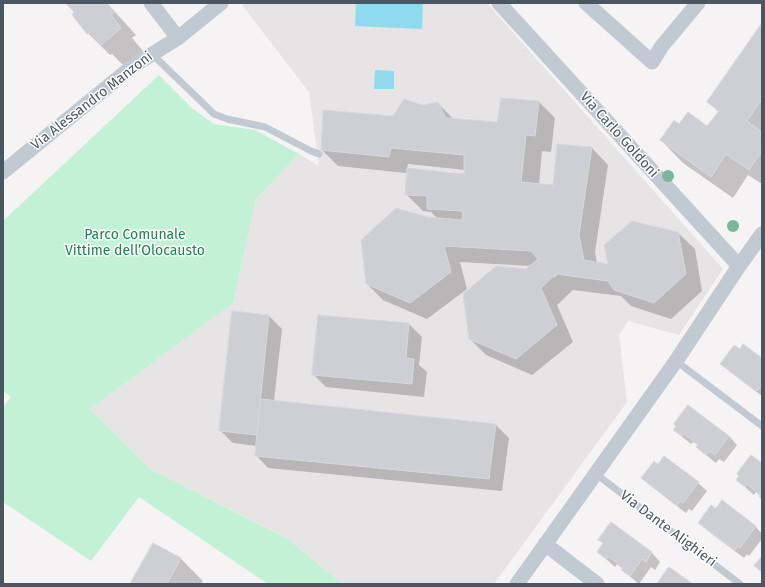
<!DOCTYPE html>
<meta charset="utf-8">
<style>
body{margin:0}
#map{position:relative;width:765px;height:587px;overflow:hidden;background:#f5f3f3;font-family:"Fira Sans",sans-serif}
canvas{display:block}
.frame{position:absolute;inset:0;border:4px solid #4a5661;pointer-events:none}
</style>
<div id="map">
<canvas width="765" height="587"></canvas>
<div class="frame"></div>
</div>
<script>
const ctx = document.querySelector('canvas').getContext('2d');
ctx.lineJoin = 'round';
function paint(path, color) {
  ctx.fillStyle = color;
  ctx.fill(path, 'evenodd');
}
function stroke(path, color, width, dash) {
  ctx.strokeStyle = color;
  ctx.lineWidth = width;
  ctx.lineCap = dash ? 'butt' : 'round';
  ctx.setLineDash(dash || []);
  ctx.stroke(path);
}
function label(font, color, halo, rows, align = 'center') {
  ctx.font = font + ' "Fira Sans",sans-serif';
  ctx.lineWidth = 3;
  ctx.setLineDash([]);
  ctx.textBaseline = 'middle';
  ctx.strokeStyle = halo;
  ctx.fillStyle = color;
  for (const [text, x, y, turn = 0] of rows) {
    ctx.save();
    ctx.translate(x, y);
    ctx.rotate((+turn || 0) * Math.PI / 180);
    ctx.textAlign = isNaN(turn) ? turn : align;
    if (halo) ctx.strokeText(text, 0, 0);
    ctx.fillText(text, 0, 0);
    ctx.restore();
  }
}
paint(new Path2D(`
 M 244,3 L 487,3 L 723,269 L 679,335 L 628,321 L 619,335 L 627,402 L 494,584 L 342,584 L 288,539 L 150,469 L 90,409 L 233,303 L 256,199 L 299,154 L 319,166 L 309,92 L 242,5 Z`), '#e6e4e5');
paint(new Path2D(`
 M 159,75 L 193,109 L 214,124 L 255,130 L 299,154 L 256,199 L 233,303 L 90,409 L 150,469 L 288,539 L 342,584 L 268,584 L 139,497 L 91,561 L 3,502 L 3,407 L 11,397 L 3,391 L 3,221 Z`), '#c3f1d5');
paint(new Path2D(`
 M 356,3 L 423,3 L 422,29 L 355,26 Z
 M 375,70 L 394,71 L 394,89 L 374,89 Z`), '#90daee');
paint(new Path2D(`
 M 65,3 L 107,3 L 136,35 L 132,38 L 143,51 L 124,66 L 112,54 L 110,55 L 88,33 L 75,13 Z
 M 762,25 L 762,184 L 748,175 L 733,198 L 683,163 L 661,140 L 679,126 L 708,128 L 719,113 L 709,102 Z
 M 502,99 L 539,102 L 555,118 L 551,152 L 542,151 L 539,185 L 554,186 L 592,148 L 608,165 L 595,252 L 597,263 L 609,265 L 678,233 L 695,249 L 702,291 L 671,319 L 631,306 L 621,296 L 573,290 L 557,305 L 573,342 L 532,375 L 486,355 L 470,339 L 531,266 L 460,262 L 467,289 L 427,319 L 383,300 L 367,284 L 427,218 L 438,219 L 431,212 L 423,211 L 407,195 L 465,175 L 465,170 L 408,164 L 406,173 L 338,166 L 322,150 L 393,117 L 422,106 L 438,103 L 454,120 L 498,123 ZM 560,271 L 554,278 L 554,275 Z
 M 269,316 L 282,329 L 274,401 L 496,425 L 509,438 L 502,491 L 268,468 L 256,455 L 257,446 L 233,443 L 220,430 Z
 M 409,324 L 422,337 L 419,365 L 427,372 L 424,397 L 326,387 L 313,374 Z
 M 762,360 L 762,396 L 730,372 L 721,364 Z
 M 688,406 L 729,436 L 737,445 L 724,462 L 719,459 L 716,463 L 706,455 L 697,447 L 698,445 L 693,442 L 691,444 L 674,430 Z
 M 658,465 L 698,483 L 707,491 L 692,511 L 689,509 L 686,513 L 651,486 L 642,478 Z
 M 762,465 L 762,499 L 761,496 L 756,492 L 754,495 L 737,480 Z
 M 722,502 L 756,527 L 762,534 L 762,539 L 749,556 L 747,554 L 744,558 L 708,531 L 700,523 L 716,510 Z
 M 611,523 L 652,553 L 660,562 L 655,570 L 651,567 L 639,584 L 622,570 L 623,569 L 617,564 L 615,567 L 598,552 L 604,544 L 599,540 Z
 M 180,558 L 203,581 L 201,584 L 131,584 Z`), '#0003');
const building = new Path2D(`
 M 66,3 L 106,3 L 114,13 L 111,15 L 121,28 L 101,45 L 90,32 L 87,34 L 72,15 L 74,12 Z
 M 762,23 L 762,99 L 747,121 L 762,132 L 762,144 L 760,147 L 762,148 L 762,151 L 749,170 L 726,154 L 711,177 L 660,140 L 674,120 L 679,124 L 688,112 L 707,126 L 719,111 L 707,102 Z
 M 501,98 L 539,101 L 535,136 L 526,135 L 521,182 L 553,185 L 557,144 L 592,147 L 579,235 L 584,260 L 608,264 L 604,245 L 632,221 L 678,232 L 686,274 L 654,303 L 614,290 L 608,281 L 556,274 L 541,288 L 557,325 L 516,359 L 469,339 L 463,294 L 496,266 L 526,269 L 538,259 L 531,251 L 444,246 L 451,272 L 410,303 L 366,284 L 361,240 L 396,208 L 427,217 L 462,220 L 463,211 L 427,209 L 427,196 L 405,195 L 407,168 L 464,174 L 464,155 L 391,148 L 389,157 L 321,150 L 323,110 L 393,116 L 404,99 L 422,105 L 438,102 L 446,118 L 497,122 Z
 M 232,311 L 269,315 L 257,435 L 219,431 Z
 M 318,315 L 409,323 L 406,358 L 414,359 L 412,384 L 312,375 Z
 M 743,344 L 762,358 L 762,385 L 757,391 L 720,364 L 734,345 L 740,349 Z
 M 261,399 L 496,424 L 489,479 L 255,456 Z
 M 688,405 L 729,436 L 715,455 L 710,451 L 706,455 L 696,447 L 698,444 L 684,434 L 682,436 L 673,430 L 676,426 L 674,424 Z
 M 751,455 L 762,463 L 762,500 L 759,497 L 760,495 L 747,484 L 745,487 L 736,480 L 739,476 L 737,474 Z
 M 664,456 L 699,482 L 683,503 L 680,501 L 677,506 L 641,478 L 654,461 L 658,464 Z
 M 722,500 L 756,526 L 740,548 L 738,546 L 735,550 L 698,523 L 711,505 L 716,508 Z
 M 611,522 L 652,552 L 646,562 L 642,559 L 630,576 L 621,570 L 623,567 L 608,556 L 606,559 L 597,552 L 603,543 L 598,540 Z
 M 153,543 L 181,558 L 167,584 L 130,584 Z
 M 762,556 L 762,572 L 754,566 Z
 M 669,567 L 693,584 L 657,584 Z`);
paint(building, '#cdcfd5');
stroke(building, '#d7d9de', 1);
stroke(new Path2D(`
 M 152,54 L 214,114 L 227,119 L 265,127 L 311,151 L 319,154
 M 676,361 L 762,426
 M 596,474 L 740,584`), '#c1cad2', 7);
stroke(new Path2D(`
 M 151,3 L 178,38
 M 499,3 L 739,266
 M 586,3 L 652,62 L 662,46 L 698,3
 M 3,172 L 133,66 L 178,38 L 221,3
 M 545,544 L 597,584
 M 517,584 L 676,361 L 739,266 L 762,234`), '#c1cad2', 15);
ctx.fillStyle = '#7bb799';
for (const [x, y] of [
 [668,176],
 [733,226]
]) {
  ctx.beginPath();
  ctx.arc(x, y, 6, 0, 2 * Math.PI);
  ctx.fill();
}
label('14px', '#4a5661', '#fff', [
 ["Via Alessandro Manzoni",92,101,-38],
 ["Via Carlo Goldoni",619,135,48],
 ["Via Dante Alighieri",668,529,37]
]);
label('14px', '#17864f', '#fff', [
 ["Parco Comunale",135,235],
 ["Vittime dell’Olocausto",135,251]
]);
</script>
